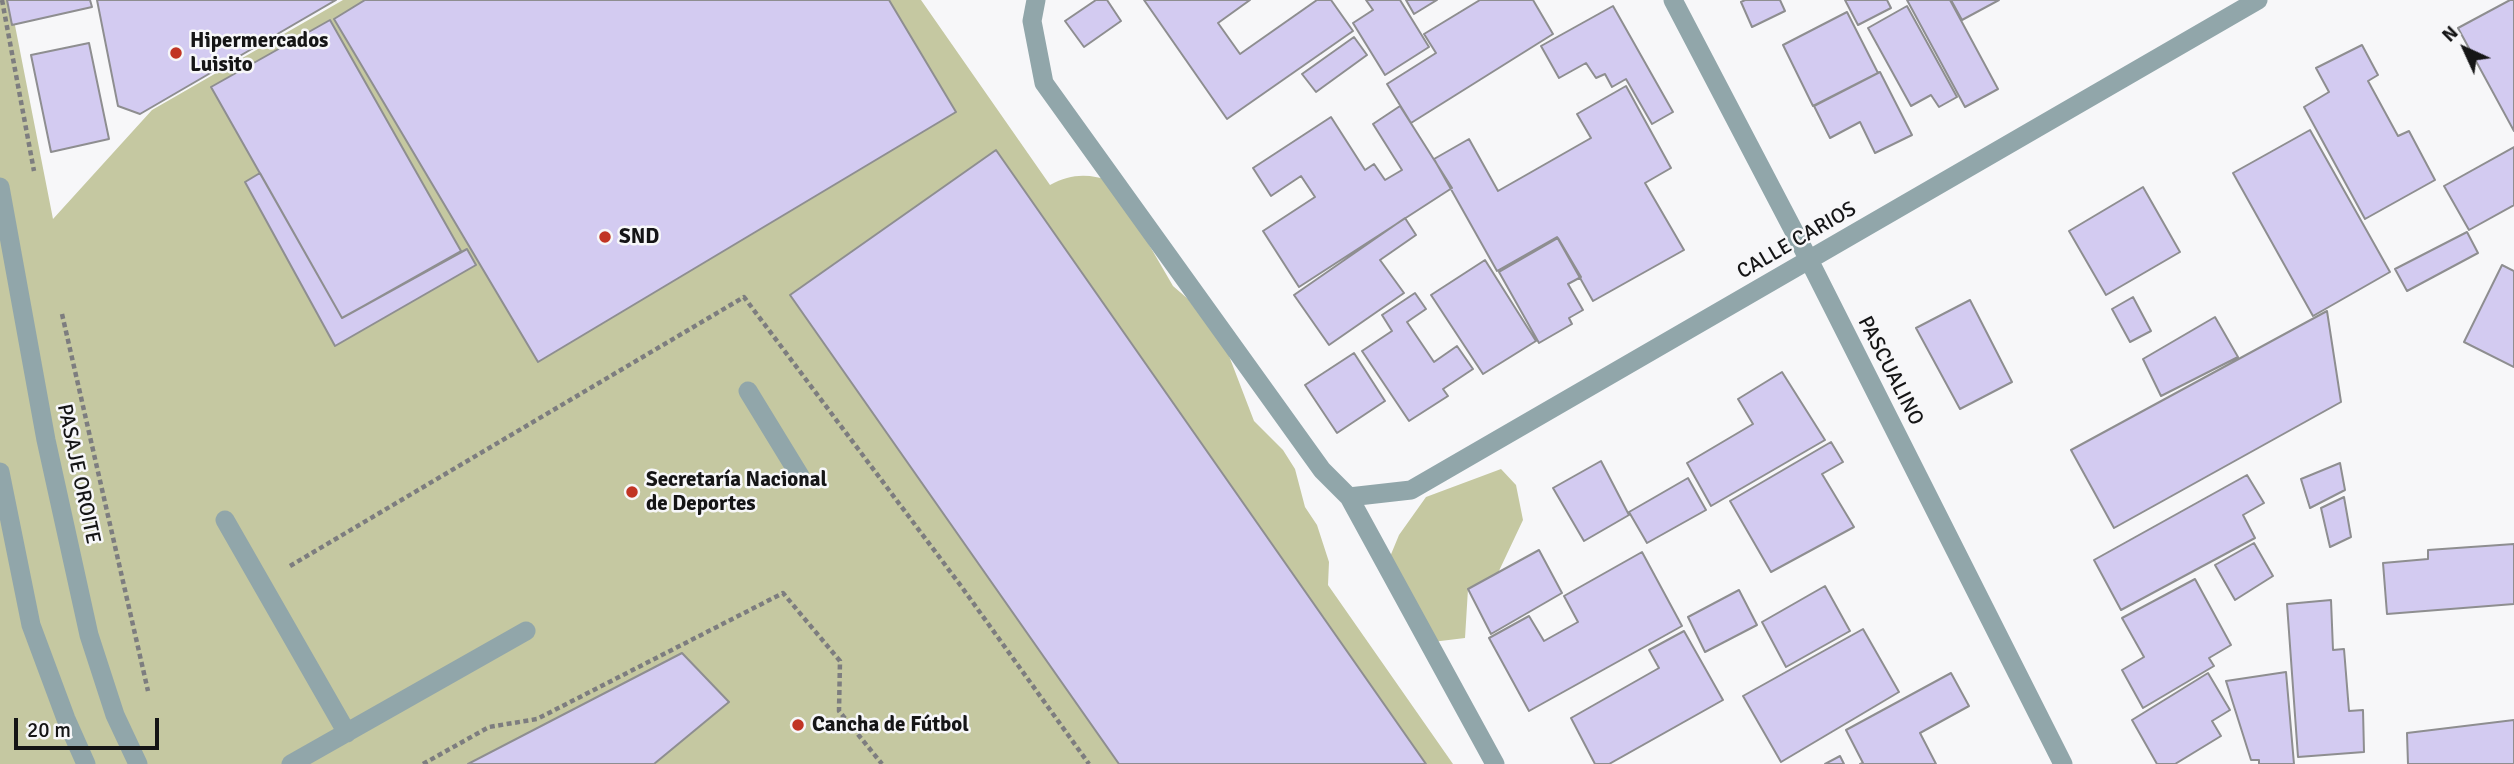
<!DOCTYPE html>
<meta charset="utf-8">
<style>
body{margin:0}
#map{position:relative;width:2514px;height:764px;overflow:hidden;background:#f7f7f9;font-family:Signika,sans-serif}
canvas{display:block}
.north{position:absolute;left:2430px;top:14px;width:70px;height:70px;-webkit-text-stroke:5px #f7f7f9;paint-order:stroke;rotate:315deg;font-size:19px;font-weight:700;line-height:28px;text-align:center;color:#151516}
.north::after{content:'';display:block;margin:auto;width:24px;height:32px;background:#151516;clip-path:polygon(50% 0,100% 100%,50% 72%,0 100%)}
.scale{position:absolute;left:14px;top:718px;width:145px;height:32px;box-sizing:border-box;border:4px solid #151516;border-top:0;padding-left:9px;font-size:21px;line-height:24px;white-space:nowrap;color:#151516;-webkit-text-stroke:5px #f7f7f9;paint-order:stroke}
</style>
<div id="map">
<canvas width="2514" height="764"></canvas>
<div class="north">N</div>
<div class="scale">20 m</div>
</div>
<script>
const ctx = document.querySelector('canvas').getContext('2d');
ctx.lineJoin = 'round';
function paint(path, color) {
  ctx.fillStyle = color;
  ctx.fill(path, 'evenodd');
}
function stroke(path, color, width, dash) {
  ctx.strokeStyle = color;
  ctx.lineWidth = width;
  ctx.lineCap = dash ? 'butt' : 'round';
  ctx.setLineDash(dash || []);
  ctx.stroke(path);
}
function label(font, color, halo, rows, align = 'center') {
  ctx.font = font + ' Signika,sans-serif';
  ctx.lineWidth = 5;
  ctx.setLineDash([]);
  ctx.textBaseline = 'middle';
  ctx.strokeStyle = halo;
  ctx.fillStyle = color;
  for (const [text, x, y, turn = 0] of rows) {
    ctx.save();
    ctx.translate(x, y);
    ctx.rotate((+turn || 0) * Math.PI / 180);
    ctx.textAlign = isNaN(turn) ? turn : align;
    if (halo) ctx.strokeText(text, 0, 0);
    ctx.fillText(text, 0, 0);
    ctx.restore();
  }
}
paint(new Path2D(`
 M 0,0 L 10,0 L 53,219 L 152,110 L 343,0 L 921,0 L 1050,185 C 1072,173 1089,174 1112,181 L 1173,286 L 1188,299 L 1226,348 L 1254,421 L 1283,450 L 1295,469 L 1305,507 L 1317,525 L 1329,562 L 1328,585 L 1453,764 L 0,764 Z
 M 1501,469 L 1516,485 L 1523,520 L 1498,573 L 1468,589 L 1465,638 L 1424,643 L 1387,564 L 1399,535 L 1426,497 Z`), '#c5c8a1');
const building = new Path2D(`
 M 7,0 L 90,0 L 92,7 L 12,25 Z
 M 97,0 L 336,0 L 140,114 L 118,106 Z
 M 365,0 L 889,0 L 956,112 L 538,362 L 334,19 Z
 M 1096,0 L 1107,0 L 1121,21 L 1084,47 L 1065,21 Z
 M 1144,0 L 1250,0 L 1218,23 L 1240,54 L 1317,0 L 1331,0 L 1353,31 L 1227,119 Z
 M 1366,0 L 1400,0 L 1429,47 L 1385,75 L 1353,23 L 1373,10 Z
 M 1406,0 L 1437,0 L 1414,14 Z
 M 1480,0 L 1533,0 L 1553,34 L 1411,123 L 1387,84 L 1436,53 L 1424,34 Z
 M 1745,0 L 1780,0 L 1785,11 L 1752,27 L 1741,2 Z
 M 1845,0 L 1887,0 L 1891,8 L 1858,25 Z
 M 1907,0 L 1950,0 L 1998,89 L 1965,107 Z
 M 1951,0 L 1999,0 L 1962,20 Z
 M 2510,0 L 2514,0 L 2514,131 L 2458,28 Z
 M 1613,6 L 1673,112 L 1652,124 L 1626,79 L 1612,87 L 1605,74 L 1596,78 L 1586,63 L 1559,78 L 1541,46 Z
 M 1907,6 L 1957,97 L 1939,107 L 1931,95 L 1911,106 L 1868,28 Z
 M 1847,12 L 1878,73 L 1813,106 L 1783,45 Z
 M 330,20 L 461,251 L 342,318 L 211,87 Z
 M 1354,37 L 1367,55 L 1316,92 L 1302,74 Z
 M 89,43 L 109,139 L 51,152 L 31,55 Z
 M 2362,45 L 2378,75 L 2368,81 L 2398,136 L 2409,131 L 2435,180 L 2365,219 L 2304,107 L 2329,92 L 2316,68 Z
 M 1880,72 L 1912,135 L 1875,153 L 1860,122 L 1830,138 L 1814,106 Z
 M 1626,86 L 1671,168 L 1645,183 L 1684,250 L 1593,301 L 1557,237 L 1497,271 L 1434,159 L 1469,139 L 1498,191 L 1591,138 L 1577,114 Z
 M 1400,106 L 1452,188 L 1299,287 L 1263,231 L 1315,197 L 1301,176 L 1271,196 L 1253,168 L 1331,117 L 1365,170 L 1374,164 L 1385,180 L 1402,170 L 1373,124 Z
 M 2310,130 L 2390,272 L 2313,316 L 2233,173 Z
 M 2514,147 L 2514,205 L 2469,230 L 2444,186 Z
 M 996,150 L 1426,764 L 1119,764 L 790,295 Z
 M 260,173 L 342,318 L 467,249 L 476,265 L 335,346 L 245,182 Z
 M 2143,187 L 2180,252 L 2106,295 L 2069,231 Z
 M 1405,218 L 1416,235 L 1380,260 L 1404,293 L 1329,345 L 1294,295 Z
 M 2467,232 L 2478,253 L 2407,291 L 2395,269 Z
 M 1558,238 L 1581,277 L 1568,284 L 1583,310 L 1569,318 L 1572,324 L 1539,343 L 1499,272 Z
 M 1485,260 L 1536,341 L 1483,374 L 1431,295 Z
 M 2502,265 L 2514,271 L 2514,367 L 2464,342 Z
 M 1415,293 L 1426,309 L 1407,322 L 1434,362 L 1457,346 L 1473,369 L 1443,389 L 1448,396 L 1409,421 L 1362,351 L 1392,331 L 1382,315 Z
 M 2133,297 L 2151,331 L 2130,342 L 2112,309 Z
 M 1970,300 L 2012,382 L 1960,409 L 1916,328 Z
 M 2327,311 L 2341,402 L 2114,528 L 2071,450 Z
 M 2215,317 L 2238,357 L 2161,396 L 2143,359 Z
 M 1354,353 L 1385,401 L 1337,433 L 1305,385 Z
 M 1782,372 L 1825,440 L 1711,506 L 1687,463 L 1753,424 L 1738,399 Z
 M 1831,442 L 1843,462 L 1822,474 L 1854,527 L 1771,572 L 1730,501 Z
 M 1601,461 L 1629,515 L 1584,541 L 1553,488 Z
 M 2340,463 L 2345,490 L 2310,508 L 2301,479 Z
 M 2247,475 L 2264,503 L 2243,515 L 2255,538 L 2121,610 L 2094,560 Z
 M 1688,478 L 1706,510 L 1647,543 L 1629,512 Z
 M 2344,497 L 2351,537 L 2330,547 L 2321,508 Z
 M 2254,543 L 2273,576 L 2235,600 L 2215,565 Z
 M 2514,544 L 2514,604 L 2387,614 L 2383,563 L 2428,559 L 2428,550 Z
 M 1539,550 L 1562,593 L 1491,634 L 1468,589 Z
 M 1642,552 L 1682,626 L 1529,711 L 1489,638 L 1529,616 L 1544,641 L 1578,622 L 1564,596 Z
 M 2195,579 L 2231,645 L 2209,658 L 2214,666 L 2143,708 L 2122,670 L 2144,657 L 2122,618 Z
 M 1825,586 L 1850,631 L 1786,667 L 1762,622 Z
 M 1739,590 L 1757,625 L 1705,652 L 1688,617 Z
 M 2331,600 L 2333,650 L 2344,649 L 2349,711 L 2363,710 L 2364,752 L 2298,757 L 2287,604 Z
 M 1863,629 L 1899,692 L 1781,762 L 1743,696 Z
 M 1684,631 L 1723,700 L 1609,764 L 1595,764 L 1571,718 L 1659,668 L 1649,650 Z
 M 682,653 L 729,702 L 654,764 L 468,764 Z
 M 2286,672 L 2294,764 L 2259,764 L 2259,760 L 2251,760 L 2226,681 Z
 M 1951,673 L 1969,706 L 1920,733 L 1936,764 L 1860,764 L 1863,763 L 1846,730 Z
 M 2208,673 L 2230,710 L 2212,721 L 2221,736 L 2175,764 L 2157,764 L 2132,720 Z
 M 2514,720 L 2514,764 L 2408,764 L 2407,733 Z
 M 1840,756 L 1844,764 L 1825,764 Z`);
paint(building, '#d3cbf1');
stroke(building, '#8e8e90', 2);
stroke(new Path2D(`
 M 2,0 L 34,171
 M 62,314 L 148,691
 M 290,566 L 744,297 L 961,586 L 1089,764
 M 423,764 L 489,727 L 537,719 L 783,593 L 840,661 L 839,711 L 882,764`), '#7d7d7f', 4.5, [5, 3.5]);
stroke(new Path2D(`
 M 0,187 L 46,440 L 89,635 L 115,715 L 138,764
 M 748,391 L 800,476
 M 0,472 L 31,625 L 66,719 L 86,764
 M 225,520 L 347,733
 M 291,764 L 526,631`), '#91a6aa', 19);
stroke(new Path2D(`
 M 1036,0 L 1032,21 L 1044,83 L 1322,470 L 1349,497 L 1495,764
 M 1673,0 L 1809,260 L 2063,764
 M 1349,497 L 1411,490 L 2258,0`), '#91a6aa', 19);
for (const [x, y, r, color] of [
 [176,53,7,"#c13424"],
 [605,237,7,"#c13424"],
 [632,492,7,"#c13424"],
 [798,725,7,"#c13424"]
]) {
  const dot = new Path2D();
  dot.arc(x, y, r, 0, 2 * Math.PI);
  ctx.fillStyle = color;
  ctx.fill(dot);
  stroke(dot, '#f7f7f9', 2.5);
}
label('bold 21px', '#151516', '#f7f7f9', [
 ["Hipermercados",190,41],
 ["Luisito",190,65],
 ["SND",619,237],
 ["Secretaría Nacional",646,480],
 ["de Deportes",646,504],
 ["Cancha de Fútbol",812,725]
], 'left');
label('21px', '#151516', '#f7f7f9', [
 ["CALLE CARIOS",1797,241,-30],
 ["PASCUALINO",1890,371,63],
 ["PASAJE OROITE",78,474,78]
]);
</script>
